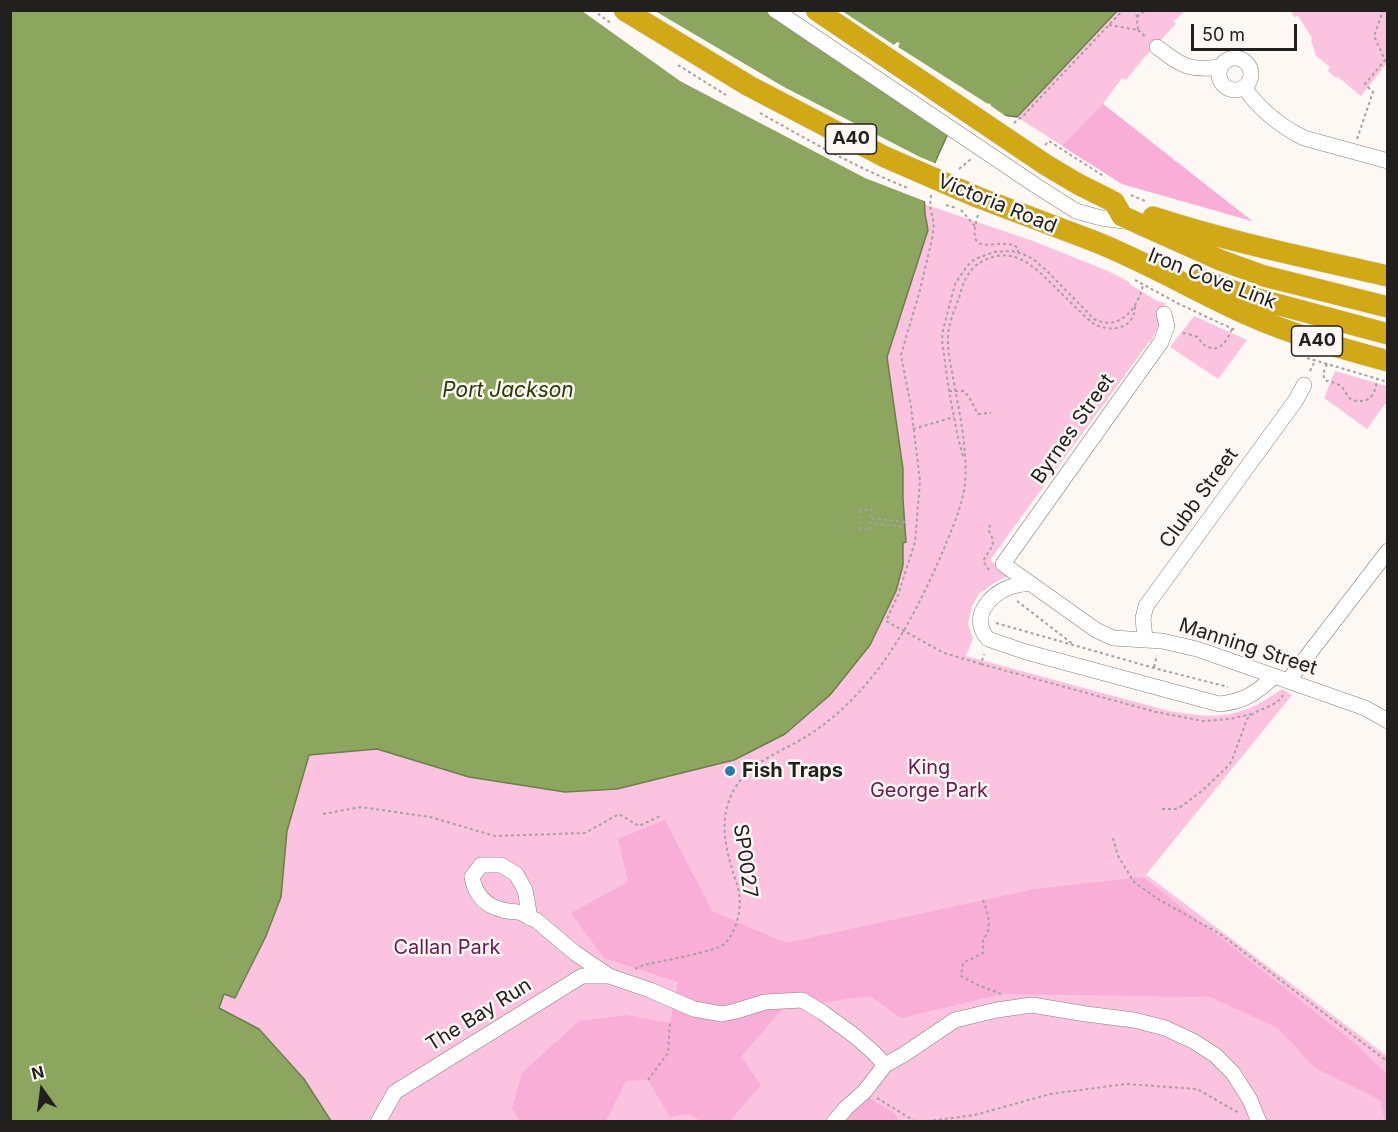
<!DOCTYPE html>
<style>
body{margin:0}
#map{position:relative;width:1398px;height:1132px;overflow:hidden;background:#fef8f4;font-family:Inter,sans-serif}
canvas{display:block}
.frame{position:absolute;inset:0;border:12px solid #22201f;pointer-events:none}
.north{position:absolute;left:12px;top:1060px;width:60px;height:60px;-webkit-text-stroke:4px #fef8f4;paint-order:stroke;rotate:346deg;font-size:16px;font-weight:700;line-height:24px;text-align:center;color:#22201f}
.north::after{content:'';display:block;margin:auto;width:21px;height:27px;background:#22201f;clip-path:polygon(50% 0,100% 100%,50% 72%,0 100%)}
.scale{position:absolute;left:1191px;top:24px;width:106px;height:27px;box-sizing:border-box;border:3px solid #22201f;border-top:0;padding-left:8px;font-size:18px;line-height:21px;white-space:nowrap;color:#22201f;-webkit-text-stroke:4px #fef8f4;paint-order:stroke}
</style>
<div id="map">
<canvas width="1398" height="1132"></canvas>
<div class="frame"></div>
<div class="north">N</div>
<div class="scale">50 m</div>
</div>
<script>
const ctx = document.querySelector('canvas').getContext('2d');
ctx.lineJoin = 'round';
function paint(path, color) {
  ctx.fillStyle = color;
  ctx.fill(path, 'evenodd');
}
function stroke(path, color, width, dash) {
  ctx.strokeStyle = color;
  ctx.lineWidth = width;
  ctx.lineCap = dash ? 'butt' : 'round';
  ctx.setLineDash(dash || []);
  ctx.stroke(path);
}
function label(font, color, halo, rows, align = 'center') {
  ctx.font = font + ' Inter,sans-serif';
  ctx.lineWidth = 5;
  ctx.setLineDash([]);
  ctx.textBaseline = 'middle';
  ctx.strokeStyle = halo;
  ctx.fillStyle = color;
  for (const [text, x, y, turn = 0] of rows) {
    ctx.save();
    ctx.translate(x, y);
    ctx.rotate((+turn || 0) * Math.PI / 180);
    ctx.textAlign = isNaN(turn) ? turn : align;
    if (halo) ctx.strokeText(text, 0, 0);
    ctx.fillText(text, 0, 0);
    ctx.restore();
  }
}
paint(new Path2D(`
 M 1117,11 L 1185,11 L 1174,21 L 1176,24 L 1143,59 L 1126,80 L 1122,78 L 1103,104 L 1252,221 L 1122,184 L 1017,117 Z
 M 1290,11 L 1387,11 L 1387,63 L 1361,96 L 1338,77 L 1336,78 L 1328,71 L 1330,67 L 1316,56 L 1311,40 L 1312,38 L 1298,16 L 1295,17 Z
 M 924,204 L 1033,241 L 1108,271 L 1122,278 L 1129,282 L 1131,285 L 1157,301 L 1166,303 L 1164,305 L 1168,307 L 1150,343 L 1149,342 L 990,560 L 1010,575 L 994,583 L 979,594 L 972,606 L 968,624 L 973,639 L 966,656 L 1169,711 C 1218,719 1240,719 1282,689 L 1292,695 L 1145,876 L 1148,876 L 1387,1056 L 1387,1121 L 331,1121 L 304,1079 L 259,1029 L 230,1013 L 219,1009 L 224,994 L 236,997 L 266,936 L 281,897 L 287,831 L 309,755 L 377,749 L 469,777 L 617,789 L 734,760 L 903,565 L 903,543 L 906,541 L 903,499 L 903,469 L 887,357 L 928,230 L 925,214 Z
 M 1194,316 L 1247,340 L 1218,379 L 1170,347 Z
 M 1335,371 L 1387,386 L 1387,405 L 1385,404 L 1367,429 L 1324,398 Z`), '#fbc3e0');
paint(new Path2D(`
 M 1103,104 L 1252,221 L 1122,184 L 1062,146 Z
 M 665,820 L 712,911 L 786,943 L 1035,889 L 1143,877 L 1352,1041 L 1388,1075 L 1388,1121 L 1385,1121 L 1380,1100 L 1315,1068 L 1278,1028 L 1210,997 L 1002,994 L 901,1018 L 870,996 L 783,1008 L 741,1057 L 761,1085 L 730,1121 L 701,1121 L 688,1114 L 670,1117 L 648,1080 L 626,1081 L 606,1121 L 520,1121 L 512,1109 L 522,1073 L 579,1021 L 626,1015 L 670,1023 L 678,982 L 604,958 L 571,913 L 628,882 L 618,839 Z
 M 867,1097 L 896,1114 L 897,1121 L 843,1122 Z`), '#f9aed7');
const water = new Path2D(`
 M 10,11 L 1117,11 L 1017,117 L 959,109 L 924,187 L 925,214 L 928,230 L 887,357 L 903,469 L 903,499 L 906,542 L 903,543 L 903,565 L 896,591 L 870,645 L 830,695 L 785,734 L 734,760 L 617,789 L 565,792 L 469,777 L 377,749 L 309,755 L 287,831 L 281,897 L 266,936 L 235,998 L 224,994 L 219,1008 L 259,1029 L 304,1079 L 331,1121 L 11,1121 Z`);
paint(water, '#8ca65f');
stroke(water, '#6c7e4c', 1.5);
paint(new Path2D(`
 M 582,11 L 655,11 L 784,87 L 920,157 L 937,164 L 927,187 L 927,202 L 865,178 L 680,81 Z
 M 769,11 L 842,11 L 894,45 L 897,42 L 900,43 L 898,47 L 988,104 L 989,103 L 991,105 L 991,106 L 1010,119 L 961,112 L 951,133 Z`), '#fef8f4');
const minor = new Path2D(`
 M 1157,47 C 1182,66 1188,71 1220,67
 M1219 74a16 16 0 1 1 32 0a16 16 0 1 1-32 0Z
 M 1244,87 C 1259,109 1280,126 1304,138 L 1388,161
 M 1035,185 L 1076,211 L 1101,218 L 1131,222
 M 1164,314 L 1167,326 L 1161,342 L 1003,564 L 1096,630 L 1113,638 L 1162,641 L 1197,649 L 1365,708 L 1388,721
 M 1029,583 C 1023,584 1016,585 1010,587 C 989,595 969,618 988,639 L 1026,652 L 1219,704 C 1243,702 1257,693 1274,676
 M 1145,639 L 1143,618 L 1146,606 L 1296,400 L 1304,385
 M 1288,681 L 1388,551
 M 530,918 L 525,890 L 516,874 L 501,865 L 481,865 L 472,877 C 475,894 485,906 503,910 C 508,912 513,911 518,912 C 524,914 530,918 536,920 L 575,953 L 609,976
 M 378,1122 L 395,1092 L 582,976 L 609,976 L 650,990 L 694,1009 L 722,1014 L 736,1011 L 765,1002 L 802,1000 L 822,1012 L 856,1037 L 873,1052 L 885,1065
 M 834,1122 L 846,1108 L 865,1091 L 885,1065 L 903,1055 L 955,1020 L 997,1010 L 1032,1005 L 1086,1014 L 1134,1020 L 1165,1028 L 1193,1041 L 1215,1055 L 1233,1073 L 1250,1100 L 1259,1122`);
const highway = new Path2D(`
 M 1114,202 L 1122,216 L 1220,260 L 1264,276 L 1388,307
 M 1153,217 C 1229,242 1309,258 1388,276
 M 1091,240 C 1145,261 1195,291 1248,315 C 1293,335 1340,348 1388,361
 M 1201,279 L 1250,297 L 1388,334`);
stroke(minor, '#837e7a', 16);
stroke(highway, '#d7d7d7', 22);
stroke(new Path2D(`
 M 1137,17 L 1146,10
 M 1109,25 L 1138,30 L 1136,10
 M 1138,30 L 1147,38
 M 1014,123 L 1024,115 L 1123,10
 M 1357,139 L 1373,92 L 1365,84 L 1385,60 L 1374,36 L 1382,14 L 1385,10
 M 1045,145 L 1049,141 L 1105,177
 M 959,169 L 971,159
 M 931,195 L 930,206 L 934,224 L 932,239 L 920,290 L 901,355 L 911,407 L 920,481 L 915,542 L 898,595 L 886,621 L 944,653 L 981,664 L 984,654
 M 1131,195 L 1145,201
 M 946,205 L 956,208
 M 961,210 L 975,226
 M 978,215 C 963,264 1001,234 1018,248 L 1018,252
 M 1135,280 L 1179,304 L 1235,330
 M 1183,333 C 1187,334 1193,335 1197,337 C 1201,341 1203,345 1208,347 C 1221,353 1228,338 1232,329
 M 1307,358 L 1388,382
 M 1327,364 L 1323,374 L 1325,380 C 1329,382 1335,382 1339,385 C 1345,388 1346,396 1352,400 C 1355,401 1359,401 1362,401 C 1374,400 1376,388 1377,379
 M 1310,371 L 1315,361
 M 949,391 L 964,391 L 969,397 L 978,414 L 991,413
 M 913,429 L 954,417
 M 963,456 L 958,438 L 949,391 L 942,340 L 943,330 L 955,284 L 967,266 L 975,259 L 994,252 L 1012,251 L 1023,254 L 1033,259 L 1046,270 L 1094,319 C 1120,332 1138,308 1143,285
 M 905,522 L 870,518 L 872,510 L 861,510 L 859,529 L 869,530 L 870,523 L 905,527
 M 989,570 L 983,561 L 993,545 L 992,537 L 989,531 L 990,525
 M 1017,601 L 1074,645
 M 996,623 L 1154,668 L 1228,687
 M 981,664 L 1156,712 L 1203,721 L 1230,719 L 1251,714
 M 1154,667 L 1157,655
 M 1162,809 L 1175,809 L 1182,806 L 1203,790 L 1229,765 L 1232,760 L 1247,719 C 1257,707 1275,709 1283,695
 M 323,814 L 361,807 L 430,817 L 495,836 L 585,833 L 619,814 L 639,826 L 662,815
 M 1113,838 L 1118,856 L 1134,882 L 1158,899 L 1220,934 L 1388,1062
 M 983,900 C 988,913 993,929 983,940 L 983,953 L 963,963 L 961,976 L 980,986 L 1001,994
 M 635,969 L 644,965 C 657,962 716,951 723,945 C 736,934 742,910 739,893 C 738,885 734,877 732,869 C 723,839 719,809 739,782 C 754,762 777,753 797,742 C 808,736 818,729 827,722 C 882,679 916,614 943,551 C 951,531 963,505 965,483 C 968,448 959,412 953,377 C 951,366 948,354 948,342 C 947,327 954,311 959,298 C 963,283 968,268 983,261 C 1015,244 1036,269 1057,289 C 1069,301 1081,313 1094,324 C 1111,333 1135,329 1135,306
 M 648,1080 L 668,1053 L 670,1023
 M 877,1098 L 916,1122
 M 921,1122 L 975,1115 L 1050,1094 L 1126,1084 L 1197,1089 L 1239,1113`), '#a5a19e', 2, [3, 3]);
stroke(minor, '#fff', 15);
stroke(highway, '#d1a816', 21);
const minorBridge = new Path2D(`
 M 775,10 L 1035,185`);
const highwayBridge = new Path2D(`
 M 624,10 L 749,86 L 885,157 L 977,197 L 1091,240
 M 816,10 L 1046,165 L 1078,184 L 1110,200`);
stroke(minorBridge, '#837e7a', 16, []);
stroke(highwayBridge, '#d7d7d7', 22, []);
stroke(new Path2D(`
 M 593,10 L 612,24
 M 678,65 L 726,95
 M 760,113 C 808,140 857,168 908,188`), '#a5a19e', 2, [3, 3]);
stroke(minorBridge, '#fff', 15);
stroke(highwayBridge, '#d1a816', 21);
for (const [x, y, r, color] of [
 [730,771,6,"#2b7aac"]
]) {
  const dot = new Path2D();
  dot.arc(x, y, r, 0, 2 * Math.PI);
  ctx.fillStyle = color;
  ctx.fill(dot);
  stroke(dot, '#fef8f4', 2);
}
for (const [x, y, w] of [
 [851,139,51],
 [1317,341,51]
]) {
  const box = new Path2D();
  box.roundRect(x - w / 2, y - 15, w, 30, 4.5);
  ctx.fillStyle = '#fef8f4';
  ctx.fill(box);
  stroke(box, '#22201f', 1.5);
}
label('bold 18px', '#22201f', null, [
 ["A40",851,139],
 ["A40",1317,341]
]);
label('20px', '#22201f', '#fef8f4', [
 ["Victoria Road",997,204,22],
 ["Iron Cove Link",1212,279,21],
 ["Byrnes Street",1073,429,-55],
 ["Clubb Street",1199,498,-54],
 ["Manning Street",1248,647,18],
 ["SP0027",745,861,82],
 ["The Bay Run",479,1015,-32]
]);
label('20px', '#6b164d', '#fef8f4', [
 ["King",929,768],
 ["George Park",929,791],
 ["Callan Park",447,948]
]);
label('bold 20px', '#22201f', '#fef8f4', [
 ["Fish Traps",742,771]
], 'left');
label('italic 21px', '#2a3a03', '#fef8f4', [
 ["Port Jackson",508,391]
]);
</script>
